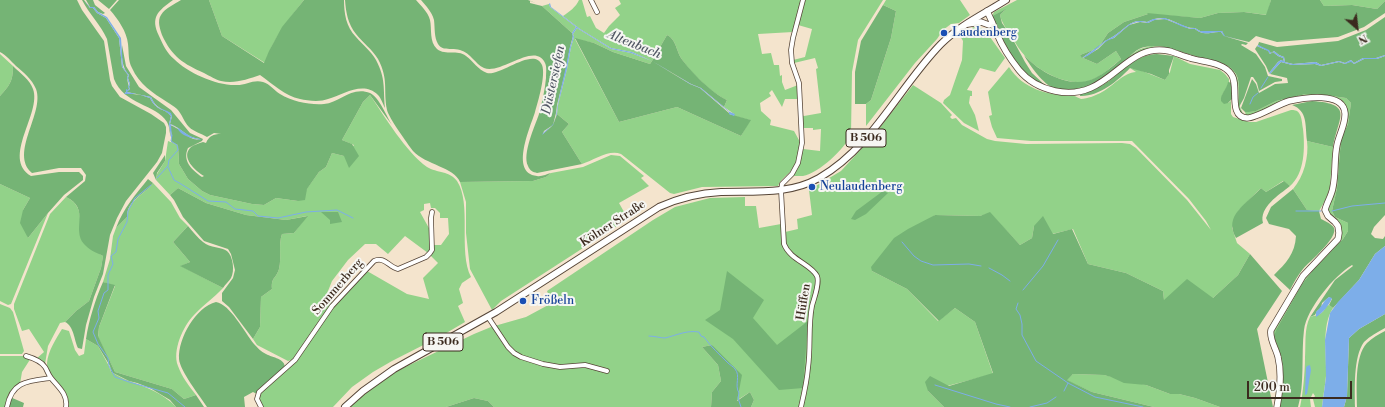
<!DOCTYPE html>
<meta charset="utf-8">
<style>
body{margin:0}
#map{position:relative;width:1385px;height:407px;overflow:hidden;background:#f4e4cd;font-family:"Libre Bodoni",serif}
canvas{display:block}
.north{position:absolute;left:1337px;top:8px;width:40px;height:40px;-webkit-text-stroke:3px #f6f6f2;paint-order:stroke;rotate:152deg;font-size:11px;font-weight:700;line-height:16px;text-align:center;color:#3b2a1e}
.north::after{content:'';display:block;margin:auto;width:14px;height:18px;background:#3b2a1e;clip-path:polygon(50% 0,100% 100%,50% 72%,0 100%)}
.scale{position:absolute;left:1247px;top:381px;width:105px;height:18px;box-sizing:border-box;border:2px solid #3b2a1e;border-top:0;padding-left:5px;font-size:12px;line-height:14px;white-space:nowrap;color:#3b2a1e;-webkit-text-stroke:3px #f6f6f2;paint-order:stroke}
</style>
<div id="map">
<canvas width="1385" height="407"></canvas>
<div class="north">N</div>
<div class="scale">200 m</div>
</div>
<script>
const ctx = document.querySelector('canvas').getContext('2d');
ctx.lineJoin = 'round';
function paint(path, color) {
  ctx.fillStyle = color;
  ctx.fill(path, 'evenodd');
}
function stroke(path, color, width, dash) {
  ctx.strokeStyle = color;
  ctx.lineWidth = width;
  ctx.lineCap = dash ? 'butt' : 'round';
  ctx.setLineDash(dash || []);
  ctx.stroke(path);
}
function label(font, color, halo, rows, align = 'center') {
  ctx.font = font + ' "Libre Bodoni",serif';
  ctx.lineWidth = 4;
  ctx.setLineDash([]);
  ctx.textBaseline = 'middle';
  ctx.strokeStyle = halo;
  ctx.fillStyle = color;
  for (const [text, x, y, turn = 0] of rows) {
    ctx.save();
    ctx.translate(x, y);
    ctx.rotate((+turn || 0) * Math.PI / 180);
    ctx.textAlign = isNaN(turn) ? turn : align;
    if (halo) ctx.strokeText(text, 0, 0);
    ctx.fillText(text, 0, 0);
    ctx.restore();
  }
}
paint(new Path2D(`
 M 209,0 L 304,0 C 288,20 273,39 265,63 L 222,36 Z
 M 579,0 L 582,0 L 587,17 L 590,16 L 596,28 L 604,33 L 609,26 L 620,15 L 615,8 L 621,4 L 619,0 L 802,0 L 793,32 L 758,34 L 762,54 L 771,53 L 774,65 L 779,65 L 780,76 L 782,75 L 782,82 L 785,90 L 798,85 L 799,99 L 785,99 L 782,107 L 772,90 L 769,93 L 771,96 L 760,103 L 761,111 L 771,120 L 770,125 L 794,131 L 800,142 C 799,152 797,164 790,172 C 785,177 781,179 778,186 L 702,187 L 674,194 L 670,193 L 621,154 C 609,149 594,160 582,164 L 562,132 L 569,124 L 557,114 L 558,105 L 567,69 L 571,47 L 574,37 L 573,34 L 577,28 L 611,49 L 631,53 L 652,61 L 650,64 L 613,52 L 594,43 L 575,39 L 619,122 L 677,107 L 741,136 L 750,120 L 734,116 L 734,114 L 724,107 L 727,100 C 713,94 690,72 681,58 C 676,50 676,39 667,35 L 652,61 L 632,52 L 611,48 L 580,29 L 563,16 C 569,12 576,7 579,0 Z
 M 805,0 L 883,0 L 858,40 L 852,72 L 851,134 C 845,149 819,173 803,176 C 800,176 796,176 793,176 L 798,168 L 803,149 L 820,151 L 821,129 L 813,130 L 813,128 L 803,128 L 802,115 L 804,116 L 821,113 L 816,69 L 818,68 L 815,58 L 794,63 L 793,60 L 805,57 L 812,29 L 798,25 Z
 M 886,0 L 960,0 L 970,15 L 959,23 L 951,24 L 943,30 L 937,39 L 915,63 L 866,126 L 866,104 L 871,100 L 882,66 L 891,38 L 896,11 L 883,5 Z
 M 1017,0 L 1271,0 L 1267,15 L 1244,12 L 1218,13 L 1200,18 L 1148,14 L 1124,22 L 1108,33 L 1098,48 L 1080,55 L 1083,58 L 1097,64 L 1116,51 L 1121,59 C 1110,68 1098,80 1084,82 C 1064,84 1040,72 1026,57 C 1020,51 1016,44 1012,37 C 1007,29 1002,24 1000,15 L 1005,10 L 992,16 L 994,12 Z
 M 1320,0 L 1385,0 L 1385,1 L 1377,9 L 1352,5 L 1324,6 Z
 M 549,4 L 550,7 L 576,27 L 572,33 L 542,6 Z
 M 977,26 L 985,30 L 1005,58 L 995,72 L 980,68 L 967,90 L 972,91 L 972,96 L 970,96 L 969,103 L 975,115 L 979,131 L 964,123 L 943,103 L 944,100 L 950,95 L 962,60 L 963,41 L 959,34 L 966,30 Z
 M 1152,46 C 1168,48 1179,52 1194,56 C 1208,60 1231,61 1237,77 C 1242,91 1234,99 1244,115 L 1238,109 L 1236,80 L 1231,71 L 1160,48 L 1123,64 C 1134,52 1136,49 1152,46 Z
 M 0,54 L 13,66 C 13,81 10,85 0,96 Z
 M 1174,56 L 1190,64 L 1220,70 L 1225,74 L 1229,79 L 1229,82 L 1227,87 L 1222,95 L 1228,103 L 1231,101 L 1231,114 L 1233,117 L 1249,122 L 1256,122 L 1291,110 C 1294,110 1297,110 1299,113 C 1302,117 1302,124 1303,129 C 1305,147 1305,173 1290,186 L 1283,181 L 1266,192 L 1261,188 L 1239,210 L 1232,228 L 1237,243 L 1250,254 L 1238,275 L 1213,298 L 1164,300 L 1163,291 L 1126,273 L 1088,264 L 1073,229 L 1052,234 L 1034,226 L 1032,238 L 1020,245 L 990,213 L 980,216 L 935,215 L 872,271 L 907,289 L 938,321 L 955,308 L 975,322 L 993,374 L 928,391 L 944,407 L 743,407 L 743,406 L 751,407 L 754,400 L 750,392 L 736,401 L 712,345 L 702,347 L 718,365 L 721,381 L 712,392 L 711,407 L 494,407 L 488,401 L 474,398 L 446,407 L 349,407 L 382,380 L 401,369 L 474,334 L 491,327 L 526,317 L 552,303 L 547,291 L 653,220 L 675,207 L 710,198 L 745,197 L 745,206 L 756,206 L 759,228 L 781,224 L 786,245 L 785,232 L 798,229 L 797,219 L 812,215 L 809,190 L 841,171 L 875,134 L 913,85 L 941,103 L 952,115 L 950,117 L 952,119 L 956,118 L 962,125 L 987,139 L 995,141 L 1026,144 L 1122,143 L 1130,144 L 1136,148 L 1187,200 L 1211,230 L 1206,221 L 1189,199 L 1132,141 L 1031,141 L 997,138 L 992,127 L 989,116 L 992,115 L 988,92 L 1009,67 C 1023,89 1047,95 1073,96 C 1076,96 1078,98 1081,99 C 1087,99 1097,95 1102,92 C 1112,87 1124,72 1136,72 L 1130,68 L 1137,69 L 1165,80 L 1170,72 Z
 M 1306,94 L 1317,94 L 1346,98 L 1351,103 L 1348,124 L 1341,139 L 1337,188 L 1332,211 L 1335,217 L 1348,223 L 1348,231 L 1343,239 L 1313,270 L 1302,284 L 1277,328 L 1282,359 L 1283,383 L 1280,407 L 1278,407 L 1281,391 L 1272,333 L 1306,275 L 1342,232 C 1341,221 1333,219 1328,211 L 1338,147 L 1347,112 L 1344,103 L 1338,99 L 1332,97 L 1312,96 L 1251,115 L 1246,115 L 1245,112 L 1256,111 L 1276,101 Z
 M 370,95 C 385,117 406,152 427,167 C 437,173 450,171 457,181 C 472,203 458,252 471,277 L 462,283 L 459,289 L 463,303 L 458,306 L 465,322 L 443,335 L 392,361 L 373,372 L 352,387 L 333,407 L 262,407 L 259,400 L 261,392 L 286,370 L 329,312 L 367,271 L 407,294 L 429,299 L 423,278 L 438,263 L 430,255 L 433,245 L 441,245 L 449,234 L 448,218 L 440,218 L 440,213 L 435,208 L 431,208 L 430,203 L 424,204 L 424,210 L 420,212 L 430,230 L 430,248 L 428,253 L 405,236 L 388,254 L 376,244 L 365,244 L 348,260 L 332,281 L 326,296 L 333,303 L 298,353 L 292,360 L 288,361 L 257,345 L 253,339 L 260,327 L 261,297 L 272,289 C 271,277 276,279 279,269 C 282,257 278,245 282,234 L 294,233 L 307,216 L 286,220 L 246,215 L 206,203 L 178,188 L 170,195 L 156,180 L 157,174 L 165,161 L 168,141 L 178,145 L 179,164 L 188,179 L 202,191 L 210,195 L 252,204 L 264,205 L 276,198 L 298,201 L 319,172 L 326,167 L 332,153 L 344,156 L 354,145 L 342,140 L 363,102 Z
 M 1307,141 L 1333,147 L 1330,187 L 1326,199 L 1319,211 L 1307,210 L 1293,189 C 1304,177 1309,156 1307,141 Z
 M 611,155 L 620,156 L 644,176 L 641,178 L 649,186 L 619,203 L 628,219 L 501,301 L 492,310 L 470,269 L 466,233 L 466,202 L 460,182 L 533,181 L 546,177 L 551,173 L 583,167 Z
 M 153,183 L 171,202 L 180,218 L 188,226 L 173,242 L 190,262 L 181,266 L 223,288 C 214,298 203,305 194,315 C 183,326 172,351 178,366 C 182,377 189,386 196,395 L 184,399 L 172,389 L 115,372 L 98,337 L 99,327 L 115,286 L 103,282 L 110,259 L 113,236 L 116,228 L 127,217 C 128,200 144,195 153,183 Z
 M 0,184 L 30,198 L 23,210 L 28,238 L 48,213 L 11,304 L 8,305 L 0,301 Z
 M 66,197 C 83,205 80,219 80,235 L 94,251 L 103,256 L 101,268 L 89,301 L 76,311 L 65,322 L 60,323 L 48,346 L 45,364 L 36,359 L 44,352 L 29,329 L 22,331 L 14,309 L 14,304 L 50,214 Z
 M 0,304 L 10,308 L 13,312 L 24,351 L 22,354 L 0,354 Z
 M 1329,305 L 1333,308 C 1321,326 1327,355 1326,376 C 1325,386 1323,397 1322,407 L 1315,407 L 1313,399 L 1315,396 L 1313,393 L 1310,399 L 1311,407 L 1300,407 C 1303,394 1305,371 1305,357 C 1306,343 1304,329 1310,317 C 1317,315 1323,315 1326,306 Z
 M 62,329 L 69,331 L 75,350 L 79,356 L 84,354 L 86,339 L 98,346 L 109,366 L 111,372 C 117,375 123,379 129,381 C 146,387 163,393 176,407 L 68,407 C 71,386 47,380 47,363 C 48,351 56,339 62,329 Z
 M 0,356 L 25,356 L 31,358 L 22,372 L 20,384 C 9,390 7,395 6,407 L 0,407 Z
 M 1073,374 L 1104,375 L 1146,385 L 1170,394 L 1179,394 L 1195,398 L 1220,407 L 1154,407 L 1092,392 L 1066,380 Z`), '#92d289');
paint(new Path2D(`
 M 0,0 L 77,0 L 82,10 L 104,41 L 110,80 L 112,86 L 120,97 L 151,114 L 164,123 L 166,127 L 166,133 L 162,153 L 157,162 L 126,201 L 117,218 L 110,235 L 103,274 L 94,297 L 86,325 L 82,349 L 78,348 C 74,340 74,326 65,322 L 76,311 L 89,301 L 101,268 L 103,256 C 97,253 89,250 84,244 C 71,229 91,209 66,197 L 85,181 L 86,175 L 81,168 L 59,168 L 32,173 C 9,153 45,113 36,89 C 32,79 23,72 16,66 C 11,61 6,55 0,52 Z
 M 82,0 L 84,0 L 90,8 L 93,8 L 97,13 L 106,18 L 119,38 L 122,67 L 128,75 C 126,80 129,84 129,89 L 125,93 L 141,95 L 150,98 C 157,112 163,107 171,116 L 169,124 L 171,137 C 169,132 170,127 167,122 C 156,104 124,105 114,79 L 107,39 C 101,25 89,14 82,0 Z
 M 86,0 L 93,0 L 95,5 L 105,13 L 103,14 L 98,12 L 94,7 L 90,7 Z
 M 98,0 L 117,0 L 109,9 Z
 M 119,0 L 173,0 C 158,11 150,17 159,36 C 163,45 167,53 174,59 C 188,73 217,86 237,85 C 246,85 254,79 263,82 C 270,84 275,91 280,94 C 293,102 310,105 324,104 C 340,103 351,86 370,93 C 379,97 387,117 392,125 L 370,95 L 363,102 L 342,140 L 352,144 L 359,156 L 349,168 L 344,156 L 332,153 L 326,167 L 319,172 L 307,189 L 305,200 L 298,201 L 276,198 L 264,205 L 252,204 L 210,195 L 202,191 L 188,179 L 179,164 L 178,145 L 171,142 L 172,137 L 170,125 C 181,128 189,142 200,139 C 185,137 182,128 170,124 L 172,116 C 163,108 156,109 151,97 L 127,92 L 127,91 L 130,89 L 129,87 L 130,84 L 128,78 L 129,75 C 122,69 121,54 122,45 L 126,66 L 139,87 L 171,110 L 190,133 L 203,139 L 202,141 L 188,148 C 182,161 192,170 202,177 L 204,176 C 195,171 180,157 191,147 C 194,145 199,143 203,142 L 206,143 C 209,136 213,134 221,134 L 214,133 L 207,137 C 201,133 194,132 189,127 C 184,122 182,114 177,109 C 174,106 170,104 167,102 C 153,93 139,84 132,68 C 128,61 129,53 128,44 C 127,32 118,19 110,10 Z
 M 181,0 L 209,0 L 222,36 L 264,63 L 269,51 L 282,27 L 304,0 L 344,0 C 344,13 346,27 356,37 C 363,45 371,51 376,60 C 386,79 383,88 385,108 C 383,104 381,98 378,95 C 363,80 343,95 328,99 C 321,102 308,101 300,99 C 285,96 273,84 260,75 C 248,79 235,84 221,81 C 216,80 210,76 204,73 C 184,64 172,57 162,35 C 160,29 157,21 161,15 C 165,8 175,4 181,0 Z
 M 345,0 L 416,0 C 421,6 428,12 430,20 C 432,29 429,42 437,49 C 446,56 457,49 466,56 C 473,61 478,70 487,73 C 501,76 534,46 542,65 C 546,75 538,102 535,112 C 531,126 509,173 537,176 C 541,177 547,174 551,173 L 546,177 L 533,181 L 460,182 C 454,167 426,165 413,151 C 407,143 389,118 387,110 C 383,89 389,80 378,59 C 372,49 363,43 356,34 C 348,24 346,13 345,0 Z
 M 421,0 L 528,0 L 536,3 L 530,1 L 530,3 L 542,6 L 572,33 L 573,36 L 570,47 L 566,69 L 557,105 L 556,113 L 553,125 L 544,131 L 543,134 L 553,125 L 557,114 L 569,124 L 562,132 L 582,164 L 537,173 C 533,172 530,171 528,166 C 522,154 535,126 539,114 C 542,102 545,90 546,78 C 546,73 547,67 545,63 C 535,41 501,75 484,68 C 475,64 471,53 460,50 C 452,47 443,52 438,44 C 434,37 435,28 434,20 C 432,12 426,6 421,0 Z
 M 1271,0 L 1320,0 L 1324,6 L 1352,5 L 1377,9 L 1385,1 L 1385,13 L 1364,27 L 1338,37 L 1277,42 L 1256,36 L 1249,42 L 1224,36 L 1222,31 L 1200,31 L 1195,28 C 1177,28 1168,10 1147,22 C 1130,18 1127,28 1114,36 C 1111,38 1108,39 1105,41 C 1098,47 1090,52 1082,58 L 1080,55 L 1098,48 L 1108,33 L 1124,22 L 1148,14 L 1147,13 L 1200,18 L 1218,13 L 1244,12 L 1266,15 Z
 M 883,5 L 896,11 L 891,38 L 871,100 L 866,104 L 855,104 L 855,72 L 861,41 Z
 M 1006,9 L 1000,15 L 1002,23 L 1011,36 L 1025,62 L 1032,73 L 1048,88 C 1016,74 1006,47 992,16 Z
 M 1385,17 L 1385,55 L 1376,58 L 1363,58 L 1354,63 L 1351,60 L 1345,63 L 1339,61 L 1321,65 L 1316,62 L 1293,64 L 1285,62 L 1284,57 L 1279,55 L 1274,51 L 1271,53 L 1258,45 L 1259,42 L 1277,47 L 1338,41 L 1366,30 Z
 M 1165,19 L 1190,29 L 1195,29 C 1204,37 1211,31 1221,32 L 1224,36 L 1248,43 L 1246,45 L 1242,44 L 1241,45 L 1256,54 L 1265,67 L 1268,76 L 1282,79 L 1282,81 L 1275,82 L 1259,91 L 1257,83 L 1253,77 L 1251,77 L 1244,98 L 1239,107 C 1238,97 1241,83 1236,74 C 1228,61 1208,60 1195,56 C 1177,51 1157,41 1139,49 C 1131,53 1127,61 1121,66 C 1113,72 1103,81 1094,85 C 1083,90 1066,93 1055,89 C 1043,84 1030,66 1024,55 C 1040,73 1072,90 1095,78 C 1105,73 1113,66 1121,59 L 1116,51 L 1097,64 L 1083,58 L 1098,49 L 1107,40 L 1114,38 L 1129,25 L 1140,22 L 1148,23 L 1154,20 Z
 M 667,35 C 676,39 676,50 681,58 C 691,72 712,93 727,100 L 724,107 L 701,88 L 691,84 L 652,61 Z
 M 575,38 L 594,43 L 613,52 L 650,64 L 652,61 L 690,84 L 700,88 L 729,113 L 729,114 L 751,120 L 741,136 L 677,107 L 619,122 Z
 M 1257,46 L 1268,51 L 1270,54 L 1273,52 L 1278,56 L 1283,58 L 1284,62 L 1281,60 L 1278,62 L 1269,73 L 1266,66 L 1255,49 Z
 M 1157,54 L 1174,56 L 1169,70 L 1169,74 L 1165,80 L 1151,74 L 1130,68 C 1118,81 1098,97 1080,96 L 1080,94 C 1090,91 1100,87 1109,81 C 1124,69 1136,55 1157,54 Z
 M 1385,56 L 1385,215 L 1374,227 L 1371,234 L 1375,238 L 1383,239 L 1385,236 L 1385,246 L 1375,254 L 1359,280 L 1333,308 L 1329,305 L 1332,299 L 1329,297 L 1322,303 L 1321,308 L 1317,311 L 1315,315 L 1310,317 L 1335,280 L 1353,266 L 1352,265 C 1334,276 1307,308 1304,330 C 1301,354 1305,384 1298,407 L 1280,407 L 1283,383 L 1282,359 L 1274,336 L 1277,328 L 1302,284 L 1313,270 L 1343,239 L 1348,231 L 1348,223 L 1335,217 L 1332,211 L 1337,188 L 1341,139 L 1348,124 L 1351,103 L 1346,98 L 1317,94 L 1306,94 L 1276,101 L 1256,111 L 1249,112 L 1245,112 L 1241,108 L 1252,79 L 1256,84 L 1259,93 L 1275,84 L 1288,83 L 1287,78 L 1270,74 L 1281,62 L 1292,65 L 1315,64 L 1321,66 L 1339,62 L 1345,64 L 1351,61 L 1354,64 L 1364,59 L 1377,59 Z
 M 13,66 C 20,73 30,80 33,89 C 42,113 1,158 31,176 L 59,172 L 79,172 L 83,176 L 83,180 L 64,195 L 48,213 L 28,238 L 20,223 L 23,210 L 30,198 L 0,184 L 0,96 C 10,85 13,81 13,66 Z
 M 1228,82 L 1233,83 L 1233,98 L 1228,103 L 1224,104 L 1221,101 C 1220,94 1227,89 1228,82 Z
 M 1312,101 C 1355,104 1338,117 1333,147 L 1307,141 C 1305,125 1308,111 1292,105 Z
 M 165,155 L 165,161 L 157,173 L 156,180 L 153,173 Z
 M 148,179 L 153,183 C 144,195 127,200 127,217 L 116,228 C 123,209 136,194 148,179 Z
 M 1284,181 L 1290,186 C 1279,195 1259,207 1263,223 L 1236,238 C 1223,215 1247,204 1261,188 L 1266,192 Z
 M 178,188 L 206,203 L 246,215 L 286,220 L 308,216 L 294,233 L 282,234 C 278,245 282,257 279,269 C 276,279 271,277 272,289 L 261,297 L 260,327 L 253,339 L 229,307 L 222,301 L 222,293 L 233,278 L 235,270 L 231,254 L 228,249 L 204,241 L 183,217 L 174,200 L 170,195 Z
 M 1293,189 L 1307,210 L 1319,211 L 1321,219 C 1325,221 1332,224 1334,228 C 1338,238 1310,261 1303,269 C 1298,275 1294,282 1290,290 L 1274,275 C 1286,263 1295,254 1296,236 L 1289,229 L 1269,224 L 1266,218 L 1271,207 Z
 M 883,191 L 888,193 L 866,214 L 855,220 L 851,219 L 856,211 Z
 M 321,212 L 338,212 L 342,222 L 330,224 L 330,220 Z
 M 990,212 L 1020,245 L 1032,238 L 1034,226 L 1043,216 L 1053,234 L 1072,229 L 1088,264 L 1126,273 L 1163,291 L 1164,300 L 1187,279 L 1213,298 L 1238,275 L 1250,254 L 1282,291 L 1257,329 L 1273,407 L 1220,407 L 1195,398 L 1179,394 L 1170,394 L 1146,385 L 1124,383 L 1111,377 L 1104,375 L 1073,374 L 1067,380 L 1092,392 L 1154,407 L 944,407 L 928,391 L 925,382 L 930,376 L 949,386 L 993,373 L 975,322 L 955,308 L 939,321 L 907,289 L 872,271 L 871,267 L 894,238 L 908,229 L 935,215 L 980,216 Z
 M 188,226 C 193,232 198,238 203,242 C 210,248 222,247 227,251 C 233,256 235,271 231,278 C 229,281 225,285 223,288 L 180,266 L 190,262 L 173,242 Z
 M 727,271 L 764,300 L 753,318 L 777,345 L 808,321 L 803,388 L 779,390 L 733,339 L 705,320 L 720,310 Z
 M 103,282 L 115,285 L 99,327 L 98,336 L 115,372 L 172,389 L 184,399 L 196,395 L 204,407 L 176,407 L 170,400 L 150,388 L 137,383 L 129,381 L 111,372 L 110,366 L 98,346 L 86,339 C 89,320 95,300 103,282 Z
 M 216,302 C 230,304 245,333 254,344 C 257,347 261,352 266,354 C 273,358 285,358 285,368 L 257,394 L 253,392 L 244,397 L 245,407 L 207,407 C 200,396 180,371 179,359 C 178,338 196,307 216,302 Z
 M 1385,314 L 1385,328 C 1378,332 1370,336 1364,342 C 1353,357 1355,390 1355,407 L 1344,407 L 1347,396 L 1349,338 L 1359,329 Z
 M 1385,331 L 1385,407 L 1357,407 C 1357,389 1354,357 1367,343 C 1372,338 1379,334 1385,331 Z
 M 712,345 L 742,375 L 737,401 L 750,392 L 754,400 L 751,407 L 711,407 L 712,392 L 721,381 L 718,365 L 702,347 Z
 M 10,397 L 24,403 L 23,407 L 9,407 Z
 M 474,398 L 488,401 L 494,407 L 446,407 Z`), '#75b475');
paint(new Path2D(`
 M 84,0 L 90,7 L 94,7 L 98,12 L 107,17 L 121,38 L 123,67 L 129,75 L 128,78 L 130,84 L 129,87 L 130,89 L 127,92 L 151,97 C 157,110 160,107 171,113 L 172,116 L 170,124 C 182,128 186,137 200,139 L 201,140 C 195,139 186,137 181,133 C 176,128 180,128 171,125 L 172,137 L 171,137 L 169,124 L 171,116 C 163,107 157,112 150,98 L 137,94 L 124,94 L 126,92 L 126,89 L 128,90 L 129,89 L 128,87 L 129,84 L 127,78 L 128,75 L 122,67 L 119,38 L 106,18 L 97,13 L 93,8 L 90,8 Z
 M 550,3 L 551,7 L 580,29 L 611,48 L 632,52 L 652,61 L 691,84 L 701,88 L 730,112 L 735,114 L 734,116 L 729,114 L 729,112 L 700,88 L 690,84 L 666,69 L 652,61 L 631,53 L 611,49 L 577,28 L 573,34 L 574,37 L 571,47 L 567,69 L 558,105 L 557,114 L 553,125 L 542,135 C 544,130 550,129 553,124 C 557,119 556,110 558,103 C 561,86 566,69 569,51 C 570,45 574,39 572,33 L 576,27 L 550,7 L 549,4 Z
 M 1165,18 L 1190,28 L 1195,28 L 1200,31 L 1222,31 L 1225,36 L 1249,42 L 1224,36 L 1221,32 C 1211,31 1204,37 1195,29 C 1176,29 1168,11 1148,23 C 1131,19 1127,28 1115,37 C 1113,39 1110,39 1107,41 C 1099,46 1091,56 1082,58 C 1090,52 1098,47 1105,41 C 1108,39 1111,38 1114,36 C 1127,28 1130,18 1147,22 L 1153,19 Z
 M 1258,45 L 1269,50 L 1271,53 L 1274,51 L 1279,55 L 1284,57 L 1285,62 L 1293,64 L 1316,62 L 1321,65 L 1339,61 L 1345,63 L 1351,60 L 1354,63 L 1363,58 L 1376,58 L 1385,55 L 1385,56 L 1377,59 L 1364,59 L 1354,64 L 1351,62 L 1345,64 L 1339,62 L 1321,66 L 1315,64 L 1292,65 L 1281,62 L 1270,74 L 1269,73 L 1278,62 L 1281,60 L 1284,61 L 1283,58 L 1278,56 L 1273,52 L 1270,54 L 1268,51 L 1257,46 Z
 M 1385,246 L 1385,314 L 1359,329 L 1349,338 L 1347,396 L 1344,407 L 1322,407 L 1326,377 L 1325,340 L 1330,313 L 1338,302 L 1359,280 L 1375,254 Z
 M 1329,297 L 1332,298 C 1330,304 1322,314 1316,317 L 1316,312 C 1322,307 1323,301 1329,297 Z
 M 1310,365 L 1311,370 L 1307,394 L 1305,395 L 1306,368 L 1307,366 Z`), '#7daee9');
stroke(new Path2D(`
 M 1261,88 L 1268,77
 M 1250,104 L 1253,97 L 1258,93
 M 168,167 L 174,180 L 181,184 L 208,201 L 226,202 L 235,209 L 253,211 L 258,216 L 278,218 L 306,212 L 337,210 L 353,218
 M 157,178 L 168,166 L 169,160 L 178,150 L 177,145 L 171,141 L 172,135
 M 151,185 L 135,198 L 128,211 L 127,222 L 118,239 L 116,252 L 111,256 L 113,264 L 108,275 L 108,290 L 104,293 L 98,311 L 99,318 L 93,332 L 98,344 L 108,358 L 109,366 L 115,377 L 129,382 L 168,393 L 185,407
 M 1296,211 L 1321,211
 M 1332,211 L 1352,206 L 1385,203
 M 902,242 L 914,256 L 921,261 L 933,265 L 969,264 L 981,266
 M 989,268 L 1002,275 L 1010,281
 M 1023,290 L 1043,266 L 1058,240
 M 1018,303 L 1016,309 L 1020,315 L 1022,324 L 1022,335 L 1036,361 L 1068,383 L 1095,397 L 1143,407
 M 649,336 C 654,336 661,338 665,338 C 677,335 687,330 699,332 L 701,336 L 704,337 C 711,347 720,355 728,363 C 730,365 734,367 735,369 C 741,376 734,385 739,393 L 738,398 L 741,407
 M 935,385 L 996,404 L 1010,407
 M 1064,391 L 1068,383
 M 1030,407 L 1047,403 L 1056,397`), '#7daee9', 1);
const minor = new Path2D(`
 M 591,0 L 597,12
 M 488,317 L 508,347 L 514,353 L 521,357 L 543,364 L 560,367 L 585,365 L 607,371
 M 26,356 C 33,358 41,361 45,367 C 47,370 48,374 51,378 C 58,387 68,394 66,407
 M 7,407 C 12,381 28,381 51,378
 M 261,407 L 257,399 L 259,392 L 295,360 L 332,306 L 374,261 C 384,256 389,267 398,269 L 426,257 L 430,253 L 432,250 L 431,218 L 432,212
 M 801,407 C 804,394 807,381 808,368 C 811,347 808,326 812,306 C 814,298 820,284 817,276 C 811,264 790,260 784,244 L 781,190 L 782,184 L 792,174 L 798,163 L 802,143 L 799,83 L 792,63 L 791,50 L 793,38 L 803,0`);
const secondary = new Path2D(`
 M 987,11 C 991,19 994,26 997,34 C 1002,46 1011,60 1019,70 C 1028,81 1041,88 1055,91 C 1110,103 1123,41 1169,51 C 1176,53 1183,56 1190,58 C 1202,62 1223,62 1231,74 C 1240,85 1227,117 1247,118 C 1257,118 1278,104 1289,101 C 1303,98 1343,91 1345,113 C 1346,123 1339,135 1337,145 C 1334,159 1336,173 1333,187 C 1332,195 1327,202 1325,210 L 1328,216 L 1335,222 L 1338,226 L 1339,233 L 1338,239 L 1303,276 L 1271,330 C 1269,339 1276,348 1278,357 C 1282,373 1280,391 1277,407
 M 968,24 L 981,22 L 989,25`);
const primary = new Path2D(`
 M 345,407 L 363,391 L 394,369 L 496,312 L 659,207 C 679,198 699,193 721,192 C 754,191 789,195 819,178 C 873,147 899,87 941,44 C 960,25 984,14 1006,0`);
stroke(minor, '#574638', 5.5);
stroke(secondary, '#574638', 7);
stroke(primary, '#574638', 8);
stroke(minor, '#fff', 4);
stroke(secondary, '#fff', 5.5);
stroke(primary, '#fff', 6);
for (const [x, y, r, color] of [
 [944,33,4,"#1a4fb4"],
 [812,187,4,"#1a4fb4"],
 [523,301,4,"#1a4fb4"]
]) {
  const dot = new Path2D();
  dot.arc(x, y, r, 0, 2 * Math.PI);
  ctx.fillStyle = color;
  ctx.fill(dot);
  stroke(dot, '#f6f6f2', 1.5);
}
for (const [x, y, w] of [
 [866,138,40],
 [443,342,40]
]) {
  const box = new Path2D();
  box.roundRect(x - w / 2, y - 9, w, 18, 3);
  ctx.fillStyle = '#f6f6f2';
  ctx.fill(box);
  stroke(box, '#3b2a1e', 1);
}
label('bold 11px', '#3b2a1e', null, [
 ["B 506",866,138],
 ["B 506",443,342]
]);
label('12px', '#164399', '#f6f6f2', [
 ["Laudenberg",952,33],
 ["Neulaudenberg",820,187],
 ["Frößeln",531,301]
], 'left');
label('12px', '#3b2a1e', '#f6f6f2', [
 ["Kölner Straße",613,224,-33],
 ["Sommerberg",338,287,-49],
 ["Hüffen",804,302,-81]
]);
label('italic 13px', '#525865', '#f6f6f2', [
 ["Altenbach",634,45,22],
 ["Düstersiefen",554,80,-78]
]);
</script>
